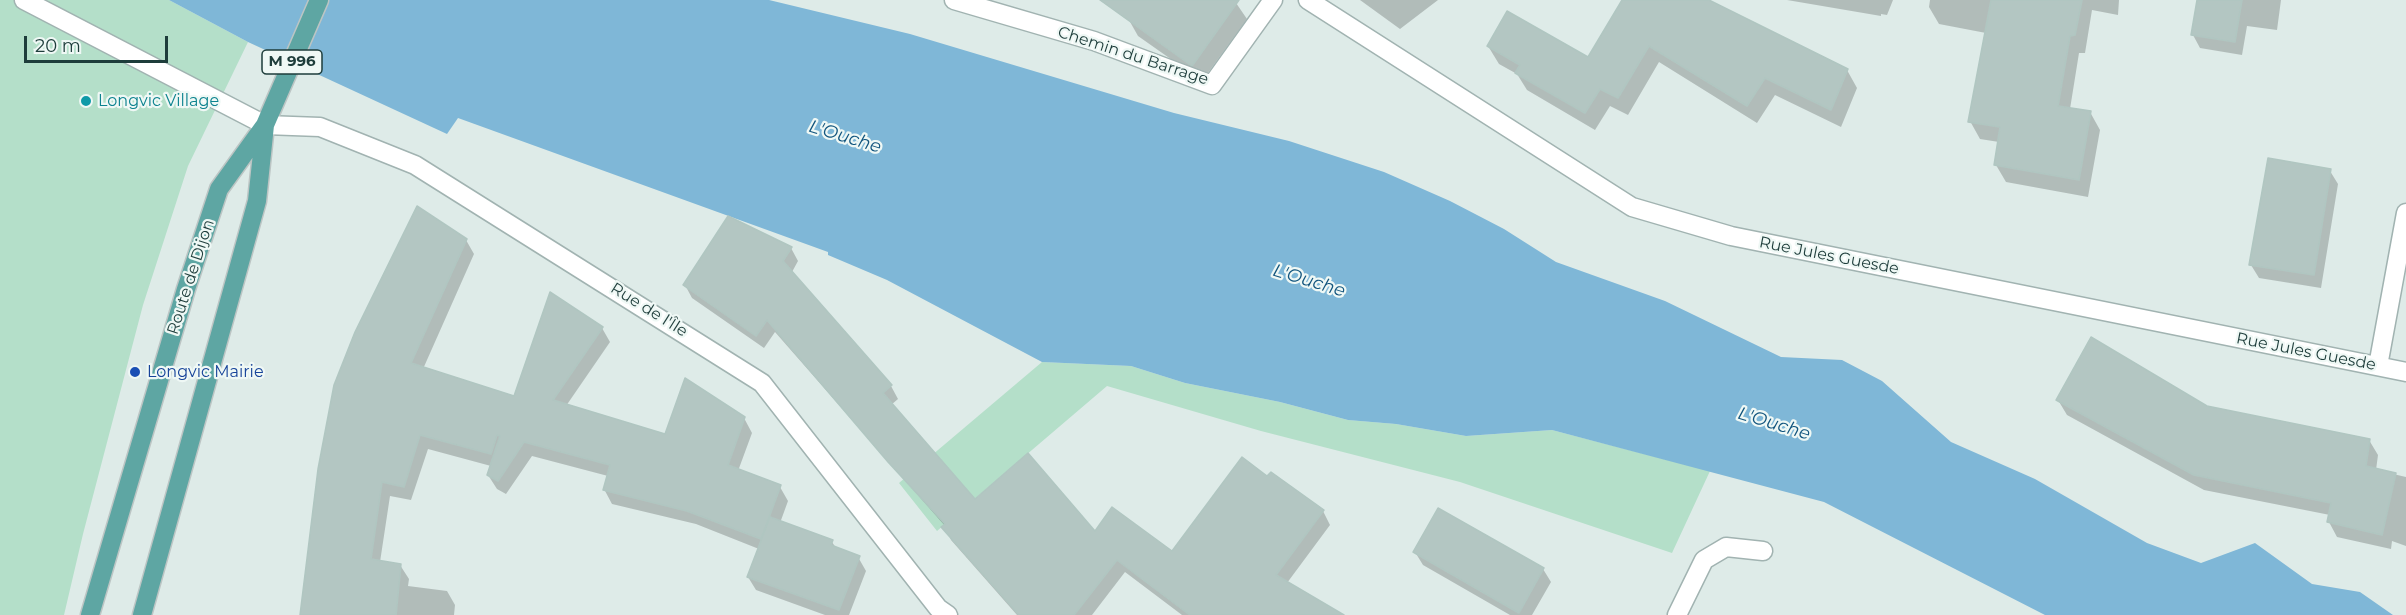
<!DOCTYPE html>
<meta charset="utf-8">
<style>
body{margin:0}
#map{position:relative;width:2406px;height:615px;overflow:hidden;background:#deebe8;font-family:Montserrat,sans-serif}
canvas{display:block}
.scale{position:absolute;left:24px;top:36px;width:144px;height:27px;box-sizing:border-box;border:3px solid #1e3d3b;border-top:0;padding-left:8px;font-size:18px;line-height:21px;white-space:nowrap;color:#1e3d3b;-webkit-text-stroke:4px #eff8f5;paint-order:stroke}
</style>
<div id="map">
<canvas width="2406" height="615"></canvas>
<div class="scale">20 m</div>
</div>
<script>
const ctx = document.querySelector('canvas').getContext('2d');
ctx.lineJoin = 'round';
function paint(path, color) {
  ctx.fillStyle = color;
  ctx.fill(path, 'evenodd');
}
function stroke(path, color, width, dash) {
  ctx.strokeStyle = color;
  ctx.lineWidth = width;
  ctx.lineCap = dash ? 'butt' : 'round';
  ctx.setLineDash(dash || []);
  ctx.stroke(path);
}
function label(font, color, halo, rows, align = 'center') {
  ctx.font = font + ' Montserrat,sans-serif';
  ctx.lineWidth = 4.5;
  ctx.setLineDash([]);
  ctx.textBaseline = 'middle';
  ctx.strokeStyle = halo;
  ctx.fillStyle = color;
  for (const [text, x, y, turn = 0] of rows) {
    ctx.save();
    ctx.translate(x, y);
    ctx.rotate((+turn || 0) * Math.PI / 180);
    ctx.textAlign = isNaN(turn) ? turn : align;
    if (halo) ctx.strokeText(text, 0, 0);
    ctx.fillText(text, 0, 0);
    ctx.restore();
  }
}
paint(new Path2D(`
 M 0,0 L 169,0 L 248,42 L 188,166 L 143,305 L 83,534 L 64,615 L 0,615 Z
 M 1042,362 L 1131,366 L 1185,383 L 1280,402 L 1348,420 L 1396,424 L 1466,436 L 1552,430 L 1710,471 L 1672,553 L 1460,482 L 1261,431 L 1107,386 L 937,531 L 899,483 Z`), '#b4dfc9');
paint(new Path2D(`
 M 169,0 L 769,0 L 910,34 L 1174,113 L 1289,141 L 1384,172 L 1450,201 L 1504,229 L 1556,262 L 1665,301 L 1781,357 L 1842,360 L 1882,381 L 1951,442 L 2035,479 L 2147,543 L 2201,563 L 2255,543 L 2312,584 L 2360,592 L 2393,615 L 2045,615 L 1824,502 L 1552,430 L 1466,436 L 1396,424 L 1348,420 L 1280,402 L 1185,383 L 1131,366 L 1042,362 L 887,280 L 828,255 L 828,252 L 458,118 L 447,134 L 248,42 Z`), '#7fb7d7');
paint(new Path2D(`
 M 1107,0 L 1234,0 L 1247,19 L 1202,81 L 1138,36 L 1129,20 Z
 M 1360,0 L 1438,0 L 1400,29 Z
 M 1624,0 L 1706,0 L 1847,70 L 1857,88 L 1841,127 L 1775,95 L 1757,123 L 1659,62 L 1628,115 L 1610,106 L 1595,130 L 1527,90 L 1517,74 L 1499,64 L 1488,46 L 1589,59 Z
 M 1787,0 L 1893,0 L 1887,15 L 1881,14 L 1881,16 Z
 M 1930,0 L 2119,0 L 2118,15 L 2092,10 L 2085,53 L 2079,53 L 2070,109 L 2090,112 L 2100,130 L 2088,197 L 2006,182 L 1996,165 L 1999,142 L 1980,139 L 1970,121 L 1986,33 L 1939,24 L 1929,7 Z
 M 2198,0 L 2281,0 L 2277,30 L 2247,26 L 2242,55 L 2200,48 L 2193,35 Z
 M 2330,171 L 2338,184 L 2321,288 L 2259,278 L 2251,265 Z
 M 466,240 L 474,254 L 423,369 L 515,398 L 602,328 L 610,342 L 566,406 L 666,436 L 744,418 L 752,433 L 738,471 L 780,487 L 788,501 L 780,523 L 832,542 L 836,548 L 858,557 L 866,571 L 849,615 L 825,615 L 756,590 L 748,577 L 759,549 L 696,524 L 612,504 L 604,489 L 608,476 L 532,456 L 506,494 L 497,489 L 488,475 L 491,466 L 428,449 L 411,500 L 390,496 L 380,562 L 400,565 L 409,579 L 408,586 L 447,591 L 455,605 L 454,615 L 301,615 L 319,469 Z
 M 791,248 L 798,261 L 792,272 L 891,386 L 898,399 L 891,405 L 974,501 L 1173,553 L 1267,478 L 1323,511 L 1330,525 L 1287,583 L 1341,615 L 1182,615 L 1125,572 L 1092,615 L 1017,615 L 951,540 L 945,526 L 775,332 L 764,348 L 692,298 L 685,285 Z
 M 2058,400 L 2207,408 L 2369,440 L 2378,455 L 2376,470 L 2406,477 L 2406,546 L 2392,541 L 2391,549 L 2337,537 L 2329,522 L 2330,515 L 2204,490 L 2067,415 Z
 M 1415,552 L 1543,569 L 1551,582 L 1532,615 L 1510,615 L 1423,565 Z`), '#0003');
const building = new Path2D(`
 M 1100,0 L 1239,0 L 1192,66 Z
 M 1622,0 L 1709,0 L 1848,69 L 1831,110 L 1765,78 L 1747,106 L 1649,46 L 1618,98 L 1600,89 L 1585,113 L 1515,73 L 1520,65 L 1487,46 L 1507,11 L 1588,57 Z
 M 1991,0 L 2082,0 L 2075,35 L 2070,36 L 2058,106 L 2091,111 L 2079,180 L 1994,165 L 2000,127 L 1968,122 Z
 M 2197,0 L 2242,0 L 2235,42 L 2191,35 Z
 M 2268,158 L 2331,169 L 2314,275 L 2249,265 Z
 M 417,206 L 467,239 L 411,363 L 514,396 L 550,292 L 603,327 L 553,400 L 665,434 L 685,378 L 745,417 L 728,465 L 781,485 L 761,539 L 687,511 L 603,490 L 610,465 L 524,442 L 498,481 L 487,475 L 500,436 L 497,435 L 491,454 L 420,435 L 404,487 L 382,482 L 371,559 L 401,564 L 396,615 L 300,615 L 318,469 L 334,385 L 355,332 Z
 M 728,216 L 792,247 L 783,261 L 892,385 L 883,393 L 975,499 L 1028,453 L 1095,531 L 1112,507 L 1172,551 L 1242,457 L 1267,476 L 1271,472 L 1324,510 L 1276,575 L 1344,615 L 1190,615 L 1117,560 L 1074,615 L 1019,615 L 941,527 L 945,524 L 888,462 L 767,320 L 756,336 L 683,285 Z
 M 2091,337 L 2207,406 L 2370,439 L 2366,466 L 2396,473 L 2382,535 L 2327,522 L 2331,503 L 2194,475 L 2056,400 Z
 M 1438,508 L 1544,568 L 1519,613 L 1413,552 Z
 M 770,517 L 833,540 L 831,545 L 860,556 L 839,610 L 747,577 Z`);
paint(building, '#b3c6c2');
stroke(building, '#b0c6c1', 1.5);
const minor = new Path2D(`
 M 24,0 L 265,125 L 320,127 L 415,165 L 762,383 L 938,608 L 948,615
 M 954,0 L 1094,41 L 1212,85 L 1273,0
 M 1308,0 L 1632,207 L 1731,236 L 2406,372
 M 2378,366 L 2406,213
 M 1677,615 L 1704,560 L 1726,547 L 1763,551`);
const major = new Path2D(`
 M 90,615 L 186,289 L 219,189 L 265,125 L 319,0
 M 142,615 L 257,201 L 265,125`);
stroke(minor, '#a1b3b1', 21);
stroke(major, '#bcc5c4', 21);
stroke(minor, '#fff', 18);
stroke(major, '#5ea6a3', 18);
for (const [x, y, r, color] of [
 [86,101,6,"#0f9aa8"],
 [135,372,6,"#1a4fb4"]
]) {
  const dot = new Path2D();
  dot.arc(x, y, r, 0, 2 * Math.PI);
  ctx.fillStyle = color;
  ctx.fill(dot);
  stroke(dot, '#eff8f5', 2);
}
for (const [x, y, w] of [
 [292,62,60]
]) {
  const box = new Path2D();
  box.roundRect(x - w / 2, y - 12, w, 24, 4.5);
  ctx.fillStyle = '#eff8f5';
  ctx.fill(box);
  stroke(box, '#1e3d3b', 1.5);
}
label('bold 15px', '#1e3d3b', null, [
 ["M 996",292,62]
]);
label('16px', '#1e3d3b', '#eff8f5', [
 ["Chemin du Barrage",1133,56,18],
 ["Rue Jules Guesde",1829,256,11],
 ["Route de Dijon",191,277,-72],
 ["Rue de l'Île",649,310,32],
 ["Rue Jules Guesde",2306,352,11]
]);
label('16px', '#0d838f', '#eff8f5', [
 ["Longvic Village",98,101]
], 'left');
label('16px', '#164399', '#eff8f5', [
 ["Longvic Mairie",147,372]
], 'left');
label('italic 18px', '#12557e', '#eff8f5', [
 ["L'Ouche",845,137,17],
 ["L'Ouche",1309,281,17],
 ["L'Ouche",1774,424,17]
]);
</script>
